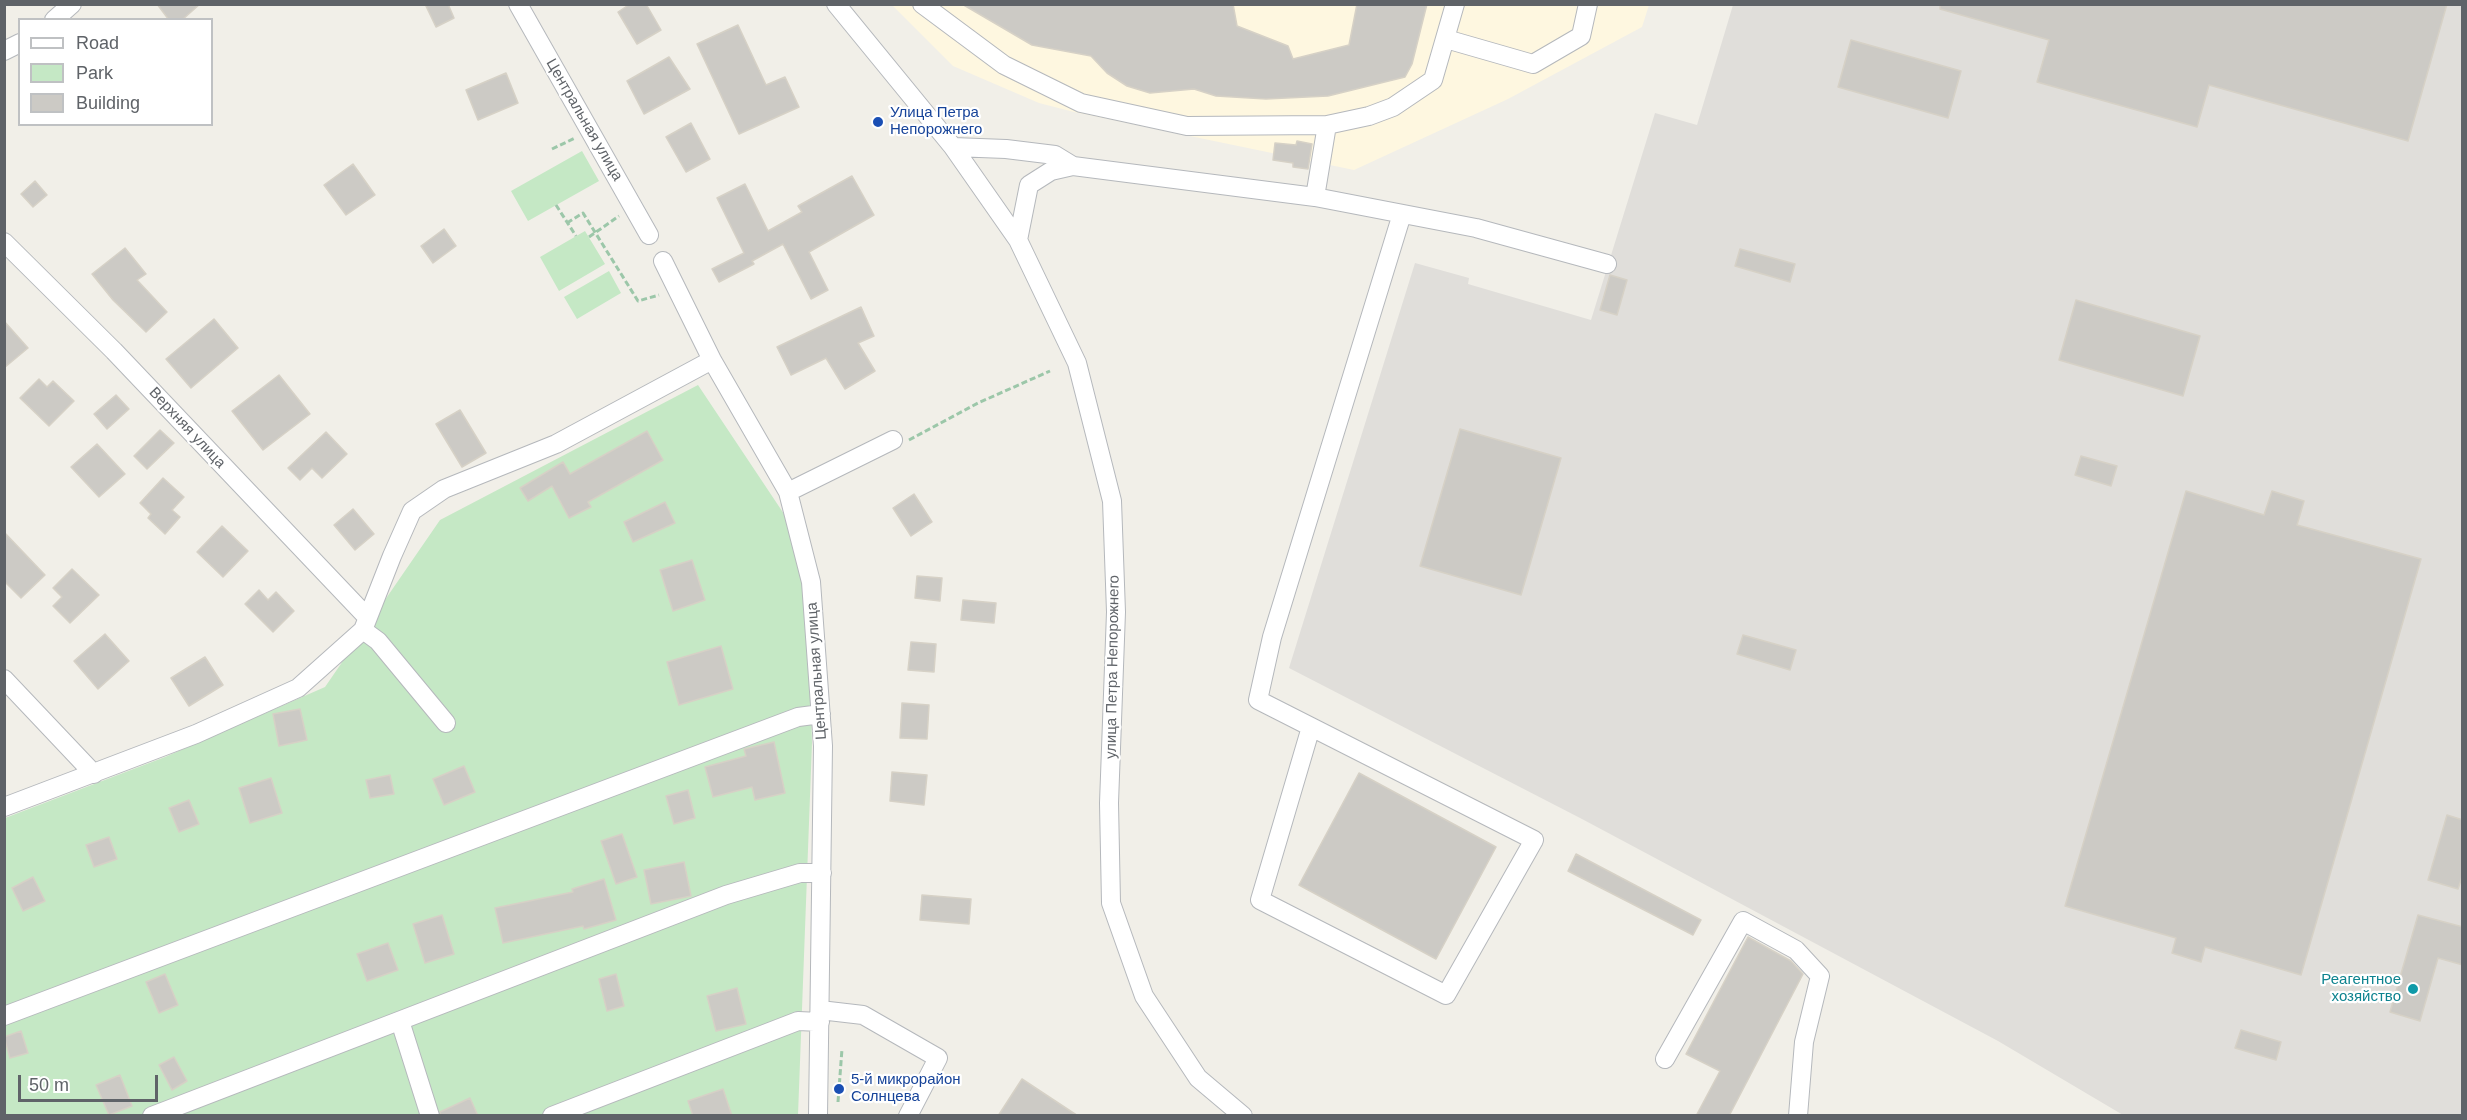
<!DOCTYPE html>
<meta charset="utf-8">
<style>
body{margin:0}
#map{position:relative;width:2467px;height:1120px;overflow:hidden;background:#f1efe8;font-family:Helvetica,sans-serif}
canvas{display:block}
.frame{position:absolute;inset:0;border:6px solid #5f6368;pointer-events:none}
.legend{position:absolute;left:18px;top:18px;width:195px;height:108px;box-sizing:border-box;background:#fff;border:2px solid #bfc1c3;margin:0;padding:8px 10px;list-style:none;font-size:18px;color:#5f6368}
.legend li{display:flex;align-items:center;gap:12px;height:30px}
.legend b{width:30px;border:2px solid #bfc1c3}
.scale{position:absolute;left:18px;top:1075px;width:140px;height:27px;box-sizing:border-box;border:3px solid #5f6368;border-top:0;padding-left:8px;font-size:18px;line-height:21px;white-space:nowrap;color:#5f6368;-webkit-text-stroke:4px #fff;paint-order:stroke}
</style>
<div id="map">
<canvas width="2467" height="1120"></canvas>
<div class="frame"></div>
<ul class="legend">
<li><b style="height:8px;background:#fff"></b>Road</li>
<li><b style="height:16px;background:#c5e8c5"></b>Park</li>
<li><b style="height:16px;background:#cccac5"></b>Building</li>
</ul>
<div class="scale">50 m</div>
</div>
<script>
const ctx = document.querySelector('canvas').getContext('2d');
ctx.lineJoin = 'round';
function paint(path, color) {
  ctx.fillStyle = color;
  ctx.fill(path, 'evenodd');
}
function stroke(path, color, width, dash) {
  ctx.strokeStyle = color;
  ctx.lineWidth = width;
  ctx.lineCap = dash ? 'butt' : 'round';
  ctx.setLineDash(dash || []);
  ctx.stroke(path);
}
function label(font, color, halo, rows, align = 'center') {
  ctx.font = font + ' Helvetica,sans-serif';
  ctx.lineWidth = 4.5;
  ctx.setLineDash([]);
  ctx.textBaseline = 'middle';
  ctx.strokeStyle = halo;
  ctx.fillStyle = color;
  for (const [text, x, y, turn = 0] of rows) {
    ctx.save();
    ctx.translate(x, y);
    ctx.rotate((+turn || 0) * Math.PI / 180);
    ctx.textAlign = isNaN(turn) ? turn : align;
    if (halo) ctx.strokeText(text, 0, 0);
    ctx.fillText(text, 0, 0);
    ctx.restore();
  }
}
paint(new Path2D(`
 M 892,5 L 1649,5 L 1642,27 L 1508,99 L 1354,170 L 1074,112 L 1039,103 L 953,66 Z`), '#fef7e0');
paint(new Path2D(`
 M 1733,5 L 2462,5 L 2462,1115 L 2123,1115 L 1998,1041 L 1582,819 L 1289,668 L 1415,263 L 1469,278 L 1468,284 L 1591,320 L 1655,113 L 1697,125 Z`), '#e0deda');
paint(new Path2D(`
 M 582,151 L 599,181 L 528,221 L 511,191 Z
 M 585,231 L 605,264 L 559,291 L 540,257 Z
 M 609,271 L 621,293 L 577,319 L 564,297 Z
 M 698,385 L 806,547 L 812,743 L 798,1115 L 5,1116 L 5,818 L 165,757 L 325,687 L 440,520 Z`), '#c5e8c5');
const building = new Path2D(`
 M 157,4 L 200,4 L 182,20 L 169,20 Z
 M 425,4 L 448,4 L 454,18 L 436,27 Z
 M 630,4 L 646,4 L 661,30 L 637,44 L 618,12 Z
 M 962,4 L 1233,4 L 1237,26 L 1288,46 L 1293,59 L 1349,45 L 1357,4 L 1427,4 L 1412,64 L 1405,77 L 1328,96 L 1266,99 L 1216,96 L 1194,89 L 1150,93 L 1127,86 L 1107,73 L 1091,56 L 1032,45 Z
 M 1940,4 L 2447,4 L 2408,141 L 2209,85 L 2197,127 L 2037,82 L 2049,40 L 1940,9 Z
 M 738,25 L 766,85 L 785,77 L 799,107 L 739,134 L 697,44 Z
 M 1851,40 L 1961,71 L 1948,118 L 1838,87 Z
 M 669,57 L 690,89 L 644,114 L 627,81 Z
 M 506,73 L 518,103 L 478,120 L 466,90 Z
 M 691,123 L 710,159 L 686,172 L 666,137 Z
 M 1297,141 L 1312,144 L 1308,169 L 1293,167 L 1293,163 L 1273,160 L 1275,143 L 1296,145 Z
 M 353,164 L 375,195 L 346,215 L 324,185 Z
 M 852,176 L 874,215 L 809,252 L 828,290 L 811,299 L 783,244 L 752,261 L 754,264 L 719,282 L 712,269 L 744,253 L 717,198 L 745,184 L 768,231 L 802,212 L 798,206 Z
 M 35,181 L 47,195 L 33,207 L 21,194 Z
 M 444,229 L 456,246 L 433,263 L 421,246 Z
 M 125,248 L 146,274 L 137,280 L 167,312 L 146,332 L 113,300 L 92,274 Z
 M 1740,249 L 1795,264 L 1790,282 L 1735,266 Z
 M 1610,275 L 1627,280 L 1617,315 L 1600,310 Z
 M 2076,300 L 2200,336 L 2183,396 L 2059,360 Z
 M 861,307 L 874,336 L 858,343 L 875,371 L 845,389 L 826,358 L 791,375 L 777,347 Z
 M 214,319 L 238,348 L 191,388 L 166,359 Z
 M 4,321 L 28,348 L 4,368 Z
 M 279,375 L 310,414 L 263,450 L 232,411 Z
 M 39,379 L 47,387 L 53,381 L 74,401 L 49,426 L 20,398 Z
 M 116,395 L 129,409 L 107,429 L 94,414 Z
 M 460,410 L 486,453 L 462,467 L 436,424 Z
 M 1460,429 L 1561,458 L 1521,595 L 1420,566 Z
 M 160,430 L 174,443 L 147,469 L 134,456 Z
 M 647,431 L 663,460 L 588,502 L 591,507 L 569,518 L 552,486 L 528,501 L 520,488 L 563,462 L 570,474 Z
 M 326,432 L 347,454 L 322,478 L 312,468 L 300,480 L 288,468 Z
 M 97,444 L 125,474 L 99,497 L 71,467 Z
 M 2081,456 L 2117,466 L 2111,486 L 2075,475 Z
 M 163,478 L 184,497 L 172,510 L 180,517 L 165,534 L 148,518 L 151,514 L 140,503 Z
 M 2186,491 L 2264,515 L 2272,491 L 2304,501 L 2297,525 L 2421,559 L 2301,975 L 2205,947 L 2201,962 L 2172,953 L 2176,938 L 2065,906 Z
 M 914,494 L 932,522 L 911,536 L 893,508 Z
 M 665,502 L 675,523 L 633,542 L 624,522 Z
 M 353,509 L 374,534 L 355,550 L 334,525 Z
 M 222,526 L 248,551 L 223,577 L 197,552 Z
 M 4,532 L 45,575 L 21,598 L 4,581 Z
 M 692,560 L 705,600 L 673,611 L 660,570 Z
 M 72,569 L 99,595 L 70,623 L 53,606 L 62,597 L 53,588 Z
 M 917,576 L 942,578 L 940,601 L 915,598 Z
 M 259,590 L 268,600 L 276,592 L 294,611 L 273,632 L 245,604 Z
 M 963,600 L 996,603 L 994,623 L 961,620 Z
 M 105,634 L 129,661 L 98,689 L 74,661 Z
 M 1743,635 L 1796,650 L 1790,670 L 1737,654 Z
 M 911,642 L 936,644 L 934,672 L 908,670 Z
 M 721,646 L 733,689 L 679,705 L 667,662 Z
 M 205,657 L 223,685 L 189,706 L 171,678 Z
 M 902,703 L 929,705 L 927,739 L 900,738 Z
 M 300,709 L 307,740 L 279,746 L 273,714 Z
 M 774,742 L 785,793 L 755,800 L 752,787 L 713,797 L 705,767 L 746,756 L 744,749 Z
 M 464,766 L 475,792 L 444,805 L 433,779 Z
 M 892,772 L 927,775 L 924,805 L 890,801 Z
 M 1359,773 L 1496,847 L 1436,959 L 1299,885 Z
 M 390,775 L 394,794 L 370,798 L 366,780 Z
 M 271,778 L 282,813 L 250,823 L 239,788 Z
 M 688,790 L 695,818 L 674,824 L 666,796 Z
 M 189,800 L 199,824 L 179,832 L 169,808 Z
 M 2447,815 L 2463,820 L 2463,874 L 2458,889 L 2428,880 Z
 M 622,834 L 637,877 L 616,884 L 601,841 Z
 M 109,837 L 117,859 L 94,867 L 86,845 Z
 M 1576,854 L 1701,920 L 1693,935 L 1568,871 Z
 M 684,862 L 691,896 L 651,904 L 644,870 Z
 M 33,877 L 45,901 L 23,911 L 12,888 Z
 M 604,879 L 616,920 L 584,929 L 583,926 L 503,943 L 495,908 L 573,892 L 572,889 Z
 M 922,895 L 971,899 L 969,924 L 920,920 Z
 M 442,915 L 454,954 L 425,963 L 413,924 Z
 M 2418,915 L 2463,927 L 2463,965 L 2438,958 L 2420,1021 L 2390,1012 Z
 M 1748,937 L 1791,961 L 1803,974 L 1729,1116 L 1696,1116 L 1720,1071 L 1686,1054 Z
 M 388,943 L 398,970 L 367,981 L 357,954 Z
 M 165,974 L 178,1005 L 159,1013 L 146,982 Z
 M 616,974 L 624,1006 L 607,1011 L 599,979 Z
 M 737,988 L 746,1024 L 716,1031 L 707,996 Z
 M 2241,1030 L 2281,1042 L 2276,1060 L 2235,1048 Z
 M 21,1031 L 28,1053 L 10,1058 L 4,1037 Z
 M 174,1057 L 187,1081 L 172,1090 L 159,1065 Z
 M 120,1075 L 132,1106 L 109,1115 L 96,1085 Z
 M 1022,1079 L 1078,1116 L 998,1116 Z
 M 723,1089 L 732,1116 L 693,1116 L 688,1101 Z
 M 470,1098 L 478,1116 L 441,1116 L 440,1112 Z`);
paint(building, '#cccac5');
stroke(building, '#d6d1c6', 1.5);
const minor = new Path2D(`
 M 518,4 L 649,235
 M 836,4 L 953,147 L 1018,240 L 1077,363 L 1112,501 L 1116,612 L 1109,803 L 1111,903 L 1144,996 L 1198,1078 L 1243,1116
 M 922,4 L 1004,65 L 1081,103 L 1187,126 L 1327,125 L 1369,116 L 1393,107 L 1433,80 L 1455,4
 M 54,20 L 72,4
 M 1446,39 L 1533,64 L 1581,36 L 1588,4
 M 4,51 L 20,43
 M 953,147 L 1006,149 L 1055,155 L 1073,166
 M 1315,197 L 1327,125
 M 1018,240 L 1029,185 L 1051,171 L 1073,166 L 1315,197 L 1476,228 L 1607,264
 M 4,242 L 114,351 L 367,617
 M 663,261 L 712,360 L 788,492 L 811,582 L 823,746 L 818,1116
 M 788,492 L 893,440
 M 363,630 L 378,641 L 446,723
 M 4,679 L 94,774
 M 1311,727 L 1260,900 L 1446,995 L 1534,840 L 1258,700 L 1272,637 L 1402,214
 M 4,807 L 196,734 L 298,688 L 363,630 L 392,556 L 412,511 L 444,489 L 556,444 L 712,360
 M 820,1010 L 863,1015 L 938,1058 L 908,1116
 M 4,1016 L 798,717 L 821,714
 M 400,1021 L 430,1116
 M 1665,1059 L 1743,921 L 1796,950 L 1820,976 L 1804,1042 L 1798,1116
 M 152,1116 L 726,895 L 800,873 L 822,873
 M 552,1116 L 798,1021 L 820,1022`);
stroke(minor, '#b5b8bc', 20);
stroke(new Path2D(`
 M 552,149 L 575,138
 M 556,205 L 576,236
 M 567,223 L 583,213 L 638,301 L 659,295
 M 589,237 L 619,216
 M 909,440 L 978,403 L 1050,371
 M 838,1102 L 842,1049`), '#9cc7a9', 3, [6, 3]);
stroke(minor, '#fff', 18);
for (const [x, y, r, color] of [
 [878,122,6,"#1a4fb4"],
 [2413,989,6,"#0f9aa8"],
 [839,1089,6,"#1a4fb4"]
]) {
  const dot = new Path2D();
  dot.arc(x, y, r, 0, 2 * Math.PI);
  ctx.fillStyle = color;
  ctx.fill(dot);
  stroke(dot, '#fff', 2);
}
label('15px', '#164399', '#fff', [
 ["Улица Петра",890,113],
 ["Непорожнего",890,130],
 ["5-й микрорайон",851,1080],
 ["Солнцева",851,1097]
], 'left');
label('15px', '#5f6368', '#fff', [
 ["Центральная улица",584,120,60],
 ["Верхняя улица",187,428,47],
 ["улица Петра Непорожнего",1113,667,-89],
 ["Центральная улица",817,671,-94]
]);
label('15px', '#0d838f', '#fff', [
 ["Реагентное",2401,980],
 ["хозяйство",2401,997]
], 'right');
</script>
